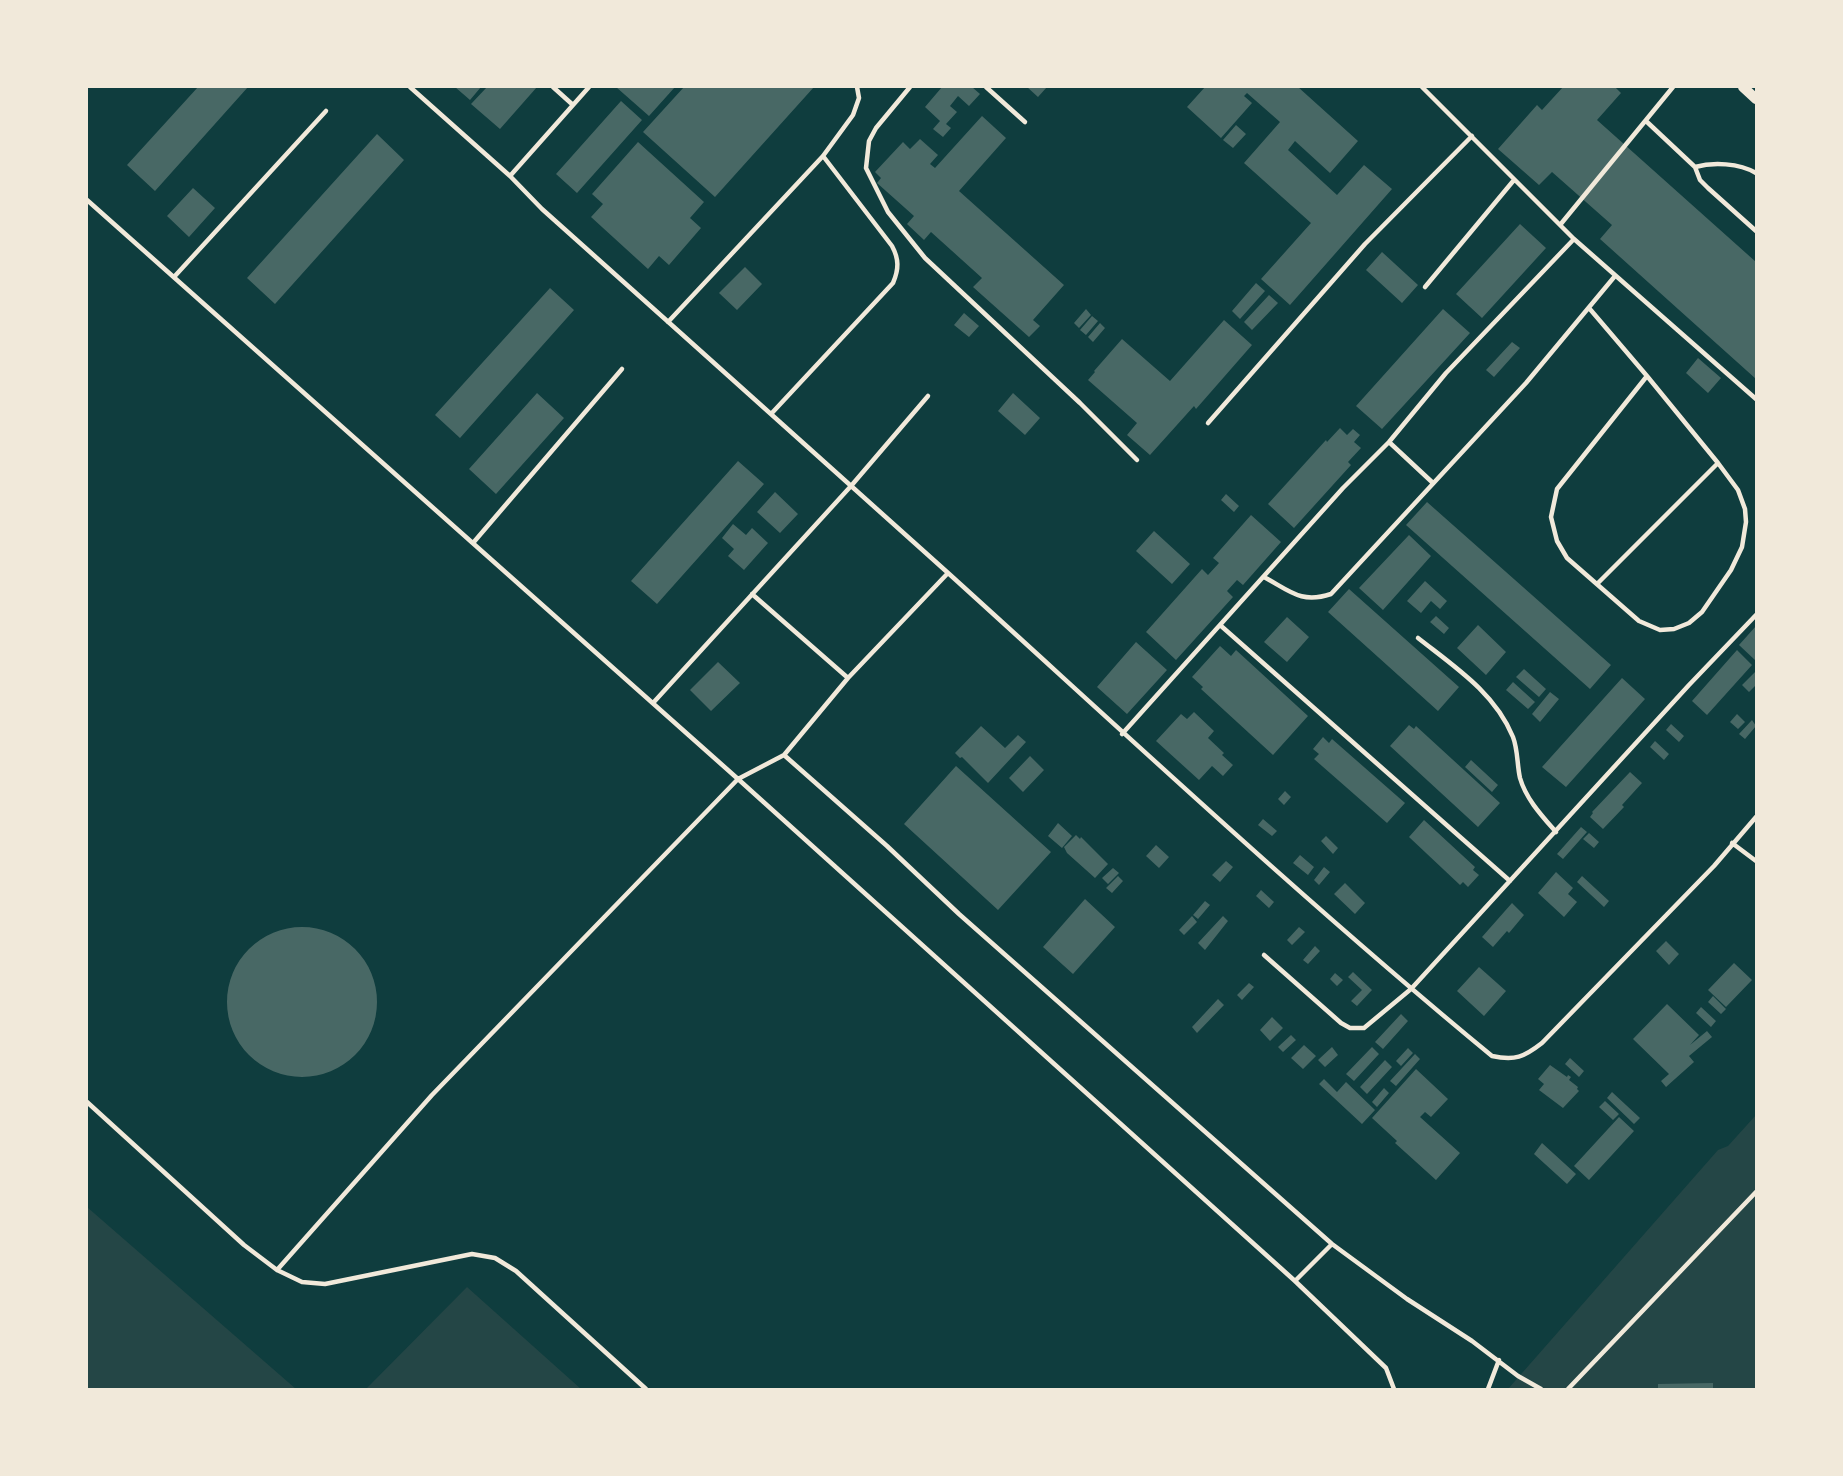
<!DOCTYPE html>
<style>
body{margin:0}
#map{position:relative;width:1843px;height:1476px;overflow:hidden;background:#0f3d3e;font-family:Ubuntu,sans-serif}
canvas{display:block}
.frame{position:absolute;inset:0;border:88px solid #f1e9da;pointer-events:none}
</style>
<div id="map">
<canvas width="1843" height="1476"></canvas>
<div class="frame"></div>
</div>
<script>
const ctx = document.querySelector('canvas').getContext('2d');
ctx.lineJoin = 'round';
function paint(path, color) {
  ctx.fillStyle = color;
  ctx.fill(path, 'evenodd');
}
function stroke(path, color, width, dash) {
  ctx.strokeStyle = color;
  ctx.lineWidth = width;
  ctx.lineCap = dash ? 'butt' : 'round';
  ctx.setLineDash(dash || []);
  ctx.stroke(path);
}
paint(new Path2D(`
 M 1756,1115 L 1756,1389 L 1508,1389 L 1718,1150 L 1728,1146 Z
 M 87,1207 L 296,1389 L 87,1389 Z
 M 467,1287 L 581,1389 L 366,1389 Z`), '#244646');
paint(new Path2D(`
 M 198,87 L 248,87 L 155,191 L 127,165 Z
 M 455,87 L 481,87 L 470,100 Z
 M 487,87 L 537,87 L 500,129 L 471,104 Z
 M 616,87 L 675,87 L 649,116 Z
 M 684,87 L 814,87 L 715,197 L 643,132 Z
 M 942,87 L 972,87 L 980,94 L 969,106 L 958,96 L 950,106 L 957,112 L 946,124 L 951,128 L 943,137 L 933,129 L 940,121 L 925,107 Z
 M 1027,87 L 1047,87 L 1038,97 Z
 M 1205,87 L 1298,87 L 1358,141 L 1330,173 L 1295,141 L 1288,150 L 1337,195 L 1364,165 L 1392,189 L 1290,305 L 1261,279 L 1311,223 L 1244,163 L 1280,122 L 1247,93 L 1244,96 L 1252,103 L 1221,138 L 1187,107 Z
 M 1563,87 L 1615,87 L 1621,93 L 1597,120 L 1756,262 L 1756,379 L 1600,239 L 1612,225 L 1552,172 L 1539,185 L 1498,149 L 1537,105 L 1542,110 Z
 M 621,101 L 642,120 L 577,193 L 556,174 Z
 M 982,116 L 1006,138 L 959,191 L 1064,285 L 1033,320 L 1040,326 L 1029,337 L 973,287 L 982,278 L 931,232 L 924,240 L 907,224 L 914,216 L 877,183 L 881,178 L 875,172 L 903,142 L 910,149 L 920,139 L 938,155 L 930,164 L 935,168 Z
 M 1236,125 L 1246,134 L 1233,148 L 1223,140 Z
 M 377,134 L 404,160 L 275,304 L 247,278 Z
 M 638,142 L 704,202 L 690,218 L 701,228 L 669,265 L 659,256 L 648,269 L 591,217 L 603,204 L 592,194 Z
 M 193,188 L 215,208 L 189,237 L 167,216 Z
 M 1520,224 L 1546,248 L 1482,318 L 1456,294 Z
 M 1382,252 L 1418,285 L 1402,303 L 1366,270 Z
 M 745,267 L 762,284 L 737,310 L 719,293 Z
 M 1256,283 L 1265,291 L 1240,319 L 1232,311 Z
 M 550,288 L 574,310 L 460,438 L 435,415 Z
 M 1269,295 L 1278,303 L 1252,330 L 1244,322 Z
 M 1086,309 L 1091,315 L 1079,328 L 1074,323 Z
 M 1443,309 L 1470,333 L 1382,429 L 1356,406 Z
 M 964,313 L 979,326 L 969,337 L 954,325 Z
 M 1092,316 L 1098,321 L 1086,335 L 1080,330 Z
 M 1224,320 L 1252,345 L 1196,409 L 1194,406 L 1150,455 L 1127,435 L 1137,423 L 1088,380 L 1095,372 L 1094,371 L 1122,339 L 1170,381 Z
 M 1100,323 L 1105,328 L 1093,342 L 1088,337 Z
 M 1512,342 L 1520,348 L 1494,377 L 1486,370 Z
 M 1698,358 L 1721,378 L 1708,393 L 1686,373 Z
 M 537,393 L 564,418 L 496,494 L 469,469 Z
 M 1013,393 L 1040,418 L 1025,435 L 998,411 Z
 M 1340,428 L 1347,435 L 1353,429 L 1360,435 L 1354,442 L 1361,448 L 1348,462 L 1351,465 L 1294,528 L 1268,504 L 1326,440 L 1327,442 Z
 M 738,461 L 764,484 L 657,604 L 631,581 Z
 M 775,492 L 798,514 L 780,533 L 757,512 Z
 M 1226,494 L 1239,506 L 1234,512 L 1221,500 Z
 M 1427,502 L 1611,665 L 1590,689 L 1406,525 Z
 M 1251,515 L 1281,542 L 1243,585 L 1237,580 L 1227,591 L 1233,597 L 1176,660 L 1146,632 L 1202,569 L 1208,575 L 1219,563 L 1213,558 Z
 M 733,524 L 746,535 L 752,528 L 768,543 L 744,570 L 728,556 L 734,549 L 722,538 Z
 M 1154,531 L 1190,564 L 1172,584 L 1136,551 Z
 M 1409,535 L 1431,556 L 1383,610 L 1359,588 Z
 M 1425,581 L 1447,601 L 1440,609 L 1431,601 L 1421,613 L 1407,601 Z
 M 1349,589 L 1459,687 L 1438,711 L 1328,612 Z
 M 1436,616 L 1449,628 L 1444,634 L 1430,622 Z
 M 1287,617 L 1309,637 L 1287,662 L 1264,642 Z
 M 1478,625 L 1506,652 L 1486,675 L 1457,648 Z
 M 1756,626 L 1756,661 L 1739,645 Z
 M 1136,642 L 1167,670 L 1127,714 L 1097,687 Z
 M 1220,646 L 1231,656 L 1236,650 L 1308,716 L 1273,755 L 1201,689 L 1203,687 L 1192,677 Z
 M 1737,650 L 1752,665 L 1707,715 L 1692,701 Z
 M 718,662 L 740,683 L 711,711 L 690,690 Z
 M 1524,669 L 1546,689 L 1539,697 L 1516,677 Z
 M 1756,671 L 1756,685 L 1749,692 L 1742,685 Z
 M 1622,678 L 1645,699 L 1566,787 L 1542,767 Z
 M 1513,682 L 1535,702 L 1528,709 L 1506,690 Z
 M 1550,692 L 1559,699 L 1540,722 L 1532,714 Z
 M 1194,712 L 1214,731 L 1208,738 L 1224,753 L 1222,755 L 1233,765 L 1223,776 L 1212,766 L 1199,780 L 1156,741 L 1181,714 L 1187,719 Z
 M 1737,714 L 1745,722 L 1738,729 L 1730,722 Z
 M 1752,720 L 1756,726 L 1745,739 L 1739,734 Z
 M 1671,724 L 1684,736 L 1679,742 L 1666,730 Z
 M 1409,725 L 1414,729 L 1416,726 L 1500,803 L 1478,827 L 1390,746 Z
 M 981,726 L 1005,748 L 1018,735 L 1026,742 L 988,783 L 962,757 L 960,758 L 955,753 Z
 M 1323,737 L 1329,743 L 1332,739 L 1405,803 L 1387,823 L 1314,759 L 1319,754 L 1313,749 Z
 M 1655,741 L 1669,754 L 1664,760 L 1650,747 Z
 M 1030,756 L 1044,770 L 1023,792 L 1009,778 Z
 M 1471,760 L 1498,785 L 1492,792 L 1465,767 Z
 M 956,766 L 1051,852 L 998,910 L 904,824 Z
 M 1630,772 L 1642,783 L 1622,805 L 1624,807 L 1603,829 L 1590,817 L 1593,813 L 1592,812 Z
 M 1285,791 L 1291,797 L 1284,805 L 1278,799 Z
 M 1263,819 L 1277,831 L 1272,836 L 1258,825 Z
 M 1424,820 L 1475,867 L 1473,870 L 1479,875 L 1468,887 L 1463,882 L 1460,885 L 1409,837 Z
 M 1058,823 L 1072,836 L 1062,848 L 1048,836 Z
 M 1581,827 L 1587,832 L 1563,859 L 1557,854 Z
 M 1589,833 L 1599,842 L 1594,848 L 1583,839 Z
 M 1076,835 L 1080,839 L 1081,837 L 1108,864 L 1095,878 L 1067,853 L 1064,847 Z
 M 1326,836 L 1338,848 L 1333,854 L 1321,841 Z
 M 1156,845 L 1169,857 L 1159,868 L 1146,856 Z
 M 1300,855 L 1314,867 L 1308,875 L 1293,863 Z
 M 1226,861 L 1233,867 L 1220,882 L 1212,875 Z
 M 1324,867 L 1330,872 L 1319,885 L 1314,880 Z
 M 1113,868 L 1119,873 L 1108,884 L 1102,878 Z
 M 1556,872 L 1573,888 L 1568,894 L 1577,902 L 1564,917 L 1538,893 Z
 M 1118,876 L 1123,881 L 1112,893 L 1106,888 Z
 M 1582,876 L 1609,901 L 1604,907 L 1577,882 Z
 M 1345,883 L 1365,903 L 1355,914 L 1334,894 Z
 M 1261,890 L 1274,902 L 1269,908 L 1256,896 Z
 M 1085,899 L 1115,927 L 1073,974 L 1043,947 Z
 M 1205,901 L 1210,905 L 1198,919 L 1193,915 Z
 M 1512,903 L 1524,915 L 1509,933 L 1507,931 L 1493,947 L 1482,937 Z
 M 1192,916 L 1197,922 L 1184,935 L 1179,930 Z
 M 1223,916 L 1228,921 L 1205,950 L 1198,943 Z
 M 1299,927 L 1305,932 L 1292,945 L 1287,940 Z
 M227 1002a75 75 0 1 1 150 0a75 75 0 1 1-150 0Z
 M 1666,941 L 1679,954 L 1669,965 L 1656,951 Z
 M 1315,946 L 1320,951 L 1308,964 L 1303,960 Z
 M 1734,963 L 1752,980 L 1726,1007 L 1708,990 Z
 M 1479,967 L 1506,991 L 1484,1016 L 1457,991 Z
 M 1353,972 L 1372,990 L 1357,1006 L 1351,1001 L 1362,990 L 1348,977 Z
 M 1335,973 L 1343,980 L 1337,986 L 1330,979 Z
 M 1249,983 L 1254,987 L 1242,1000 L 1237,995 Z
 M 1713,996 L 1726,1009 L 1721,1014 L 1708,1002 Z
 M 1218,999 L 1224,1005 L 1197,1033 L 1192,1027 Z
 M 1667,1004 L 1699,1035 L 1690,1045 L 1707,1031 L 1712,1037 L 1689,1056 L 1694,1062 L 1666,1087 L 1661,1081 L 1669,1074 L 1633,1039 Z
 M 1701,1007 L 1716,1021 L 1711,1027 L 1696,1013 Z
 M 1401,1014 L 1408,1021 L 1383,1049 L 1375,1042 Z
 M 1272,1017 L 1283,1028 L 1270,1041 L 1260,1030 Z
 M 1291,1035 L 1296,1040 L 1283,1052 L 1278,1047 Z
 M 1304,1045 L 1316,1056 L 1303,1069 L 1291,1058 Z
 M 1332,1047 L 1338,1055 L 1325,1067 L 1318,1060 Z
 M 1372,1047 L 1379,1054 L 1354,1081 L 1346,1074 Z
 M 1408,1048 L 1413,1053 L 1401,1066 L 1396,1061 Z
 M 1415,1054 L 1420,1059 L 1396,1086 L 1390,1081 Z
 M 1570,1058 L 1584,1071 L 1579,1077 L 1565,1064 Z
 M 1385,1060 L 1392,1067 L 1367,1094 L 1360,1087 Z
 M 1550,1065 L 1567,1077 L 1568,1075 L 1571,1077 L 1569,1080 L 1578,1087 L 1577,1089 L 1579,1091 L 1563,1108 L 1539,1090 L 1544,1084 L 1538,1079 Z
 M 1416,1069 L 1448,1099 L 1431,1117 L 1425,1112 L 1420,1117 L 1460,1153 L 1436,1180 L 1395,1143 L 1397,1141 L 1372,1118 Z
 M 1324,1079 L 1337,1092 L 1346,1082 L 1375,1110 L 1362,1124 L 1319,1084 Z
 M 1384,1088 L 1389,1093 L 1377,1107 L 1372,1102 Z
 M 1612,1092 L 1640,1118 L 1634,1124 L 1607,1098 Z
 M 1605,1101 L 1619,1114 L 1613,1120 L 1599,1107 Z
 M 1619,1117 L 1634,1131 L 1589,1180 L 1574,1166 Z
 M 1542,1143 L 1576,1174 L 1567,1184 L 1534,1154 Z
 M 1713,1383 L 1713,1389 L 1658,1389 L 1658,1384 Z`), '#486865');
stroke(new Path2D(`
 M 410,87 L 510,176 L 542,209 C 677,330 812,450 947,572 C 1127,735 1304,901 1492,1056 C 1515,1061 1524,1057 1542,1043 L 1714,866 L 1756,817
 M 553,87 L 573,105
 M 910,87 L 876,128 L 869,141 L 866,168 L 888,212 L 925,258 L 1080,403 L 1137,460
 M 986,87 L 1025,122
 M 1422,87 L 1574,239 L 1756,399
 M 1646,121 L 1695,167 L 1700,180 L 1708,188 L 1756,231
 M 1695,167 C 1713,162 1739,163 1756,173
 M 510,176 L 589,87
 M 87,200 L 738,779 L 1295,1281 L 1386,1368 L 1394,1389
 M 1560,225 L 1673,87
 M 174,277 L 326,111
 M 1425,287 L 1514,180
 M 1589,308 L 1647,376 L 1718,463 L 1738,490 L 1745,509 L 1746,522 L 1742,547 L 1731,570 L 1702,612 L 1689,623 L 1674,629 L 1660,630 L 1639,621 L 1567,558 L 1557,541 L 1551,517 L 1557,489 L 1647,376
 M 668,322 L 823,156 L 853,115 L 859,98 L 857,87
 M 771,414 L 893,283 C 899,269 899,259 892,246 L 823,156
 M 1208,423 L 1365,244 L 1472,136
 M 1389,442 L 1433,483
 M 473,543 L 622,369
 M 1264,577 C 1290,591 1301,604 1331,594 L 1526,383 L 1615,276
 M 1597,584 L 1718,463
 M 752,594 L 848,678
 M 1220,625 L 1510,881
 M 1418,638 C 1455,667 1495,693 1513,737 C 1518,750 1517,765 1520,778 C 1526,799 1542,816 1556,832
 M 653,703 L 851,486 L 928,396
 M 1122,734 L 1343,488 L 1389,442 L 1446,373 L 1574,239
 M 784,755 L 887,846 L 959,914 L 1332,1244 L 1407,1299 L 1472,1341 L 1518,1376 L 1541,1389
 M 1732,843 L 1756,861
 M 1264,955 L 1341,1023 L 1350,1028 L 1364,1028 L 1411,989 L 1689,685 L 1756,615
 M 87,1102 L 244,1245 L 277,1270 L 302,1282 L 325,1284 L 472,1254 L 495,1258 L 516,1271 L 646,1389
 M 277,1270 L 432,1095 L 738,779 L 784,755 L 848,678 L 948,573
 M 1295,1281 L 1332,1244
 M 1488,1389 L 1499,1360
 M 1568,1389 L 1756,1192`), '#f1e9da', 4.5);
stroke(new Path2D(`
 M 1743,87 L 1756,99`), '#f1e9da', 10);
</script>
